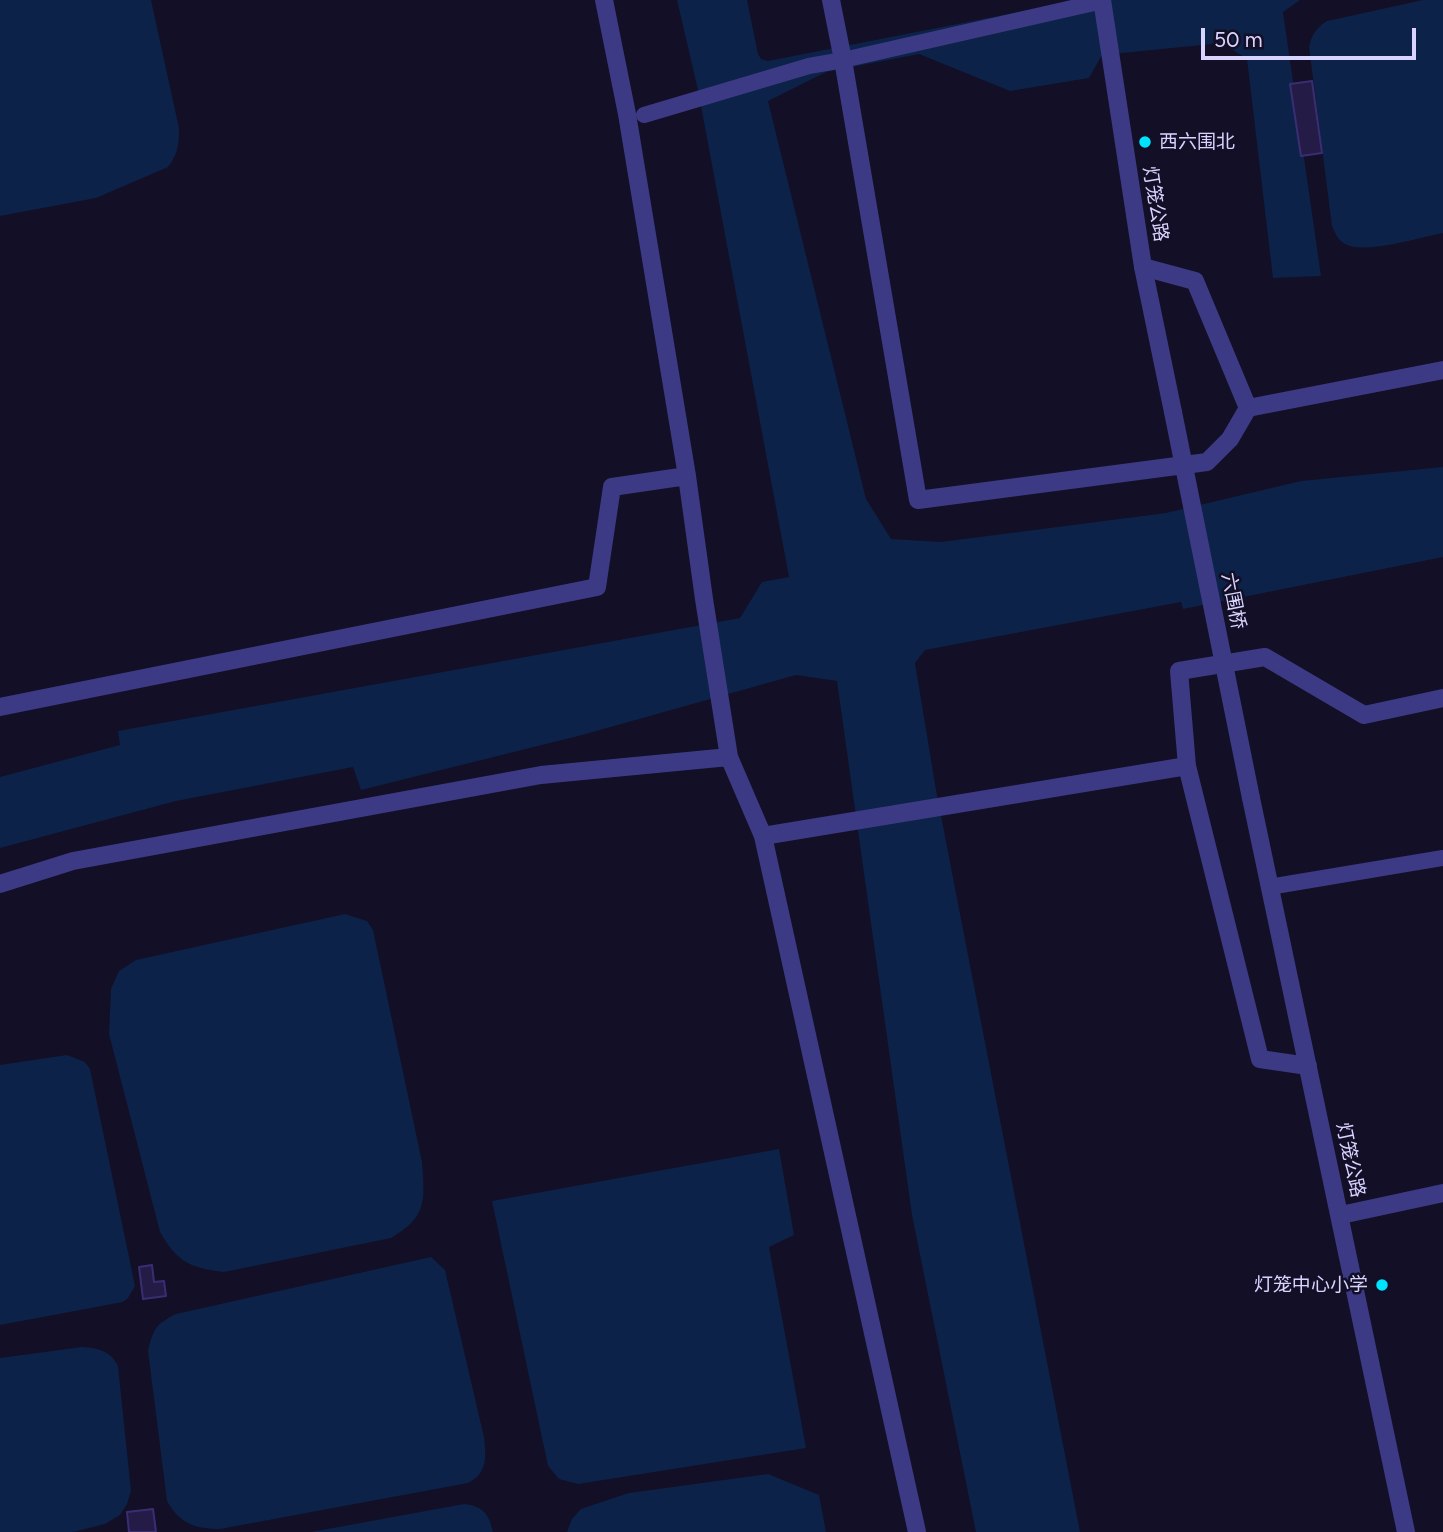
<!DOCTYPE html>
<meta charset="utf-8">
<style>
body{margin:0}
#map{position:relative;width:1443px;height:1532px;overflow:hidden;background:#130f26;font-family:Figtree,sans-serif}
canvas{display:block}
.scale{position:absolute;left:1201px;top:28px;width:215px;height:32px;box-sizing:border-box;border:4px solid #d9d4ff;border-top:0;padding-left:9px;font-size:21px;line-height:24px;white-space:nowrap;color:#d9d4ff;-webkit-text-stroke:5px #130f26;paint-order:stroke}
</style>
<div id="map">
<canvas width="1443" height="1532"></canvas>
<div class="scale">50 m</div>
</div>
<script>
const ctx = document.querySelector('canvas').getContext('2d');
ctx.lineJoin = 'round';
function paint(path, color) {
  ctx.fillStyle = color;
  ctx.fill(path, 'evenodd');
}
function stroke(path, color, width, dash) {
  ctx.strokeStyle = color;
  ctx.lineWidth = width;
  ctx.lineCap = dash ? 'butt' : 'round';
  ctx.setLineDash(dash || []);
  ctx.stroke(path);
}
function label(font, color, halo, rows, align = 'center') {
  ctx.font = font + ' Figtree,"Noto Sans SC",sans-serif';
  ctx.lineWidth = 5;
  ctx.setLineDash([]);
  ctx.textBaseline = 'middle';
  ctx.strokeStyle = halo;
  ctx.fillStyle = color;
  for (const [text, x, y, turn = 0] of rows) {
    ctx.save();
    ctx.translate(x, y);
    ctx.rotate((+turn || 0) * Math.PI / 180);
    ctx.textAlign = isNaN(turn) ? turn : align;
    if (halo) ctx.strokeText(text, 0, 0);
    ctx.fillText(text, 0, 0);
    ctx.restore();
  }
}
paint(new Path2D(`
 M 0,0 L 151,0 L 179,128 C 179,144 178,154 168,167 L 96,198 L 0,216 Z
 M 677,0 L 747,0 L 758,54 L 761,59 L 768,61 L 1080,0 L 1300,0 L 1283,12 L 1321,276 L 1273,278 L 1247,59 L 1222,43 L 1102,55 L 1089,78 L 1010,91 L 919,54 L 826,72 L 768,101 L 866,499 L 891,539 L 941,542 L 1166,513 L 1301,481 L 1443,467 L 1443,557 L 1183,609 L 1181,602 L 925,650 L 915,663 L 936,790 L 1080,1532 L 976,1532 L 912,1215 L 837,681 L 796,675 L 582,735 L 361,790 L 353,767 L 176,801 L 0,848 L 0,777 L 120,745 L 118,731 L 740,618 L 762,582 L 789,577 L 698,90 Z
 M 1423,0 L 1443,0 L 1443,233 C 1421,237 1364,255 1345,244 C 1338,240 1335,233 1332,226 L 1309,47 C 1312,34 1316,28 1327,21 Z
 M 345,914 L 367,921 L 373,930 L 422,1162 C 425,1201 427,1217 391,1238 L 224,1272 C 190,1268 177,1262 160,1232 L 109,1034 L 111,989 L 119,971 L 136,960 Z
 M 67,1055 L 85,1062 L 90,1069 L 135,1286 L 128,1298 L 123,1302 L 0,1325 L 0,1065 Z
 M 779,1149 L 794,1235 L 769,1247 L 806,1448 L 578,1484 L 559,1479 L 548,1466 L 492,1201 Z
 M 431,1257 L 445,1270 L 484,1437 C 486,1457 488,1473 468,1483 L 220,1529 C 195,1529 179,1523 167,1501 L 148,1351 C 153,1329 156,1324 176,1314 Z
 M 82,1347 C 98,1348 111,1351 118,1366 L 131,1491 L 127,1504 L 120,1515 L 105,1524 L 73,1532 L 0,1532 L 0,1358 Z
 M 768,1474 L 819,1495 L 826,1532 L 567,1532 L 572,1519 L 581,1509 L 629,1493 Z
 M 464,1504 C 483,1506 489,1514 493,1532 L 311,1532 Z`), '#0c2248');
const building = new Path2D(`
 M 1312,81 L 1322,153 L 1301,156 L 1290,84 Z
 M 152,1265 L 154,1282 L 164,1281 L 166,1296 L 143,1299 L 139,1267 Z
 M 153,1509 L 156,1532 L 129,1532 L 127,1512 Z`);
paint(building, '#241b47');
stroke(building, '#3b2d73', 2);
stroke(new Path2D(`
 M 644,115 L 809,66 L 843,60 L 1103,1
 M 1269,887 L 1443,858`), '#3d3a85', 16);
stroke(new Path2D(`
 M 604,0 L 627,114 L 687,476 L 704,599 L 729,757 L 763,836 L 917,1532
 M 831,0 L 843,60 L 918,500 L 1207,462 L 1230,439 L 1248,408 L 1443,370
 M 1143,267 L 1195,281 L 1248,408
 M 0,707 L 597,587 L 612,487 L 687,476
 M 1187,766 L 1179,671 L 1265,657 L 1364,715 L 1443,698
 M 763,836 L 1187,766 L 1260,1059 L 1308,1066
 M 0,884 L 73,861 L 541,775 L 729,757
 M 1341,1215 L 1443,1193`), '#3d3a85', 18);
stroke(new Path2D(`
 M 1102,0 L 1143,267 L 1173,412
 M 1251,798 L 1406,1532`), '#3d3a85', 18);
stroke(new Path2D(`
 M 1173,412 L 1251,798`), '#3d3a85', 18);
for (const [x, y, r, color] of [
 [1145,142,7,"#00e5ff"],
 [1382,1285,7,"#00e5ff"]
]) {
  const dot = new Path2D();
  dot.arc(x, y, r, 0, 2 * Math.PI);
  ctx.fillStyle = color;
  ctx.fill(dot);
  stroke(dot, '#130f26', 2.5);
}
label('19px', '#d9d4ff', '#130f26', [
 ["西六围北",1159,142],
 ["灯笼中心小学",1368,1285,"right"]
], 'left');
label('19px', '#d9d4ff', '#130f26', [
 ["灯笼公路",1155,204,81],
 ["六围桥",1233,601,79],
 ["灯笼公路",1350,1160,78]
]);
</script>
